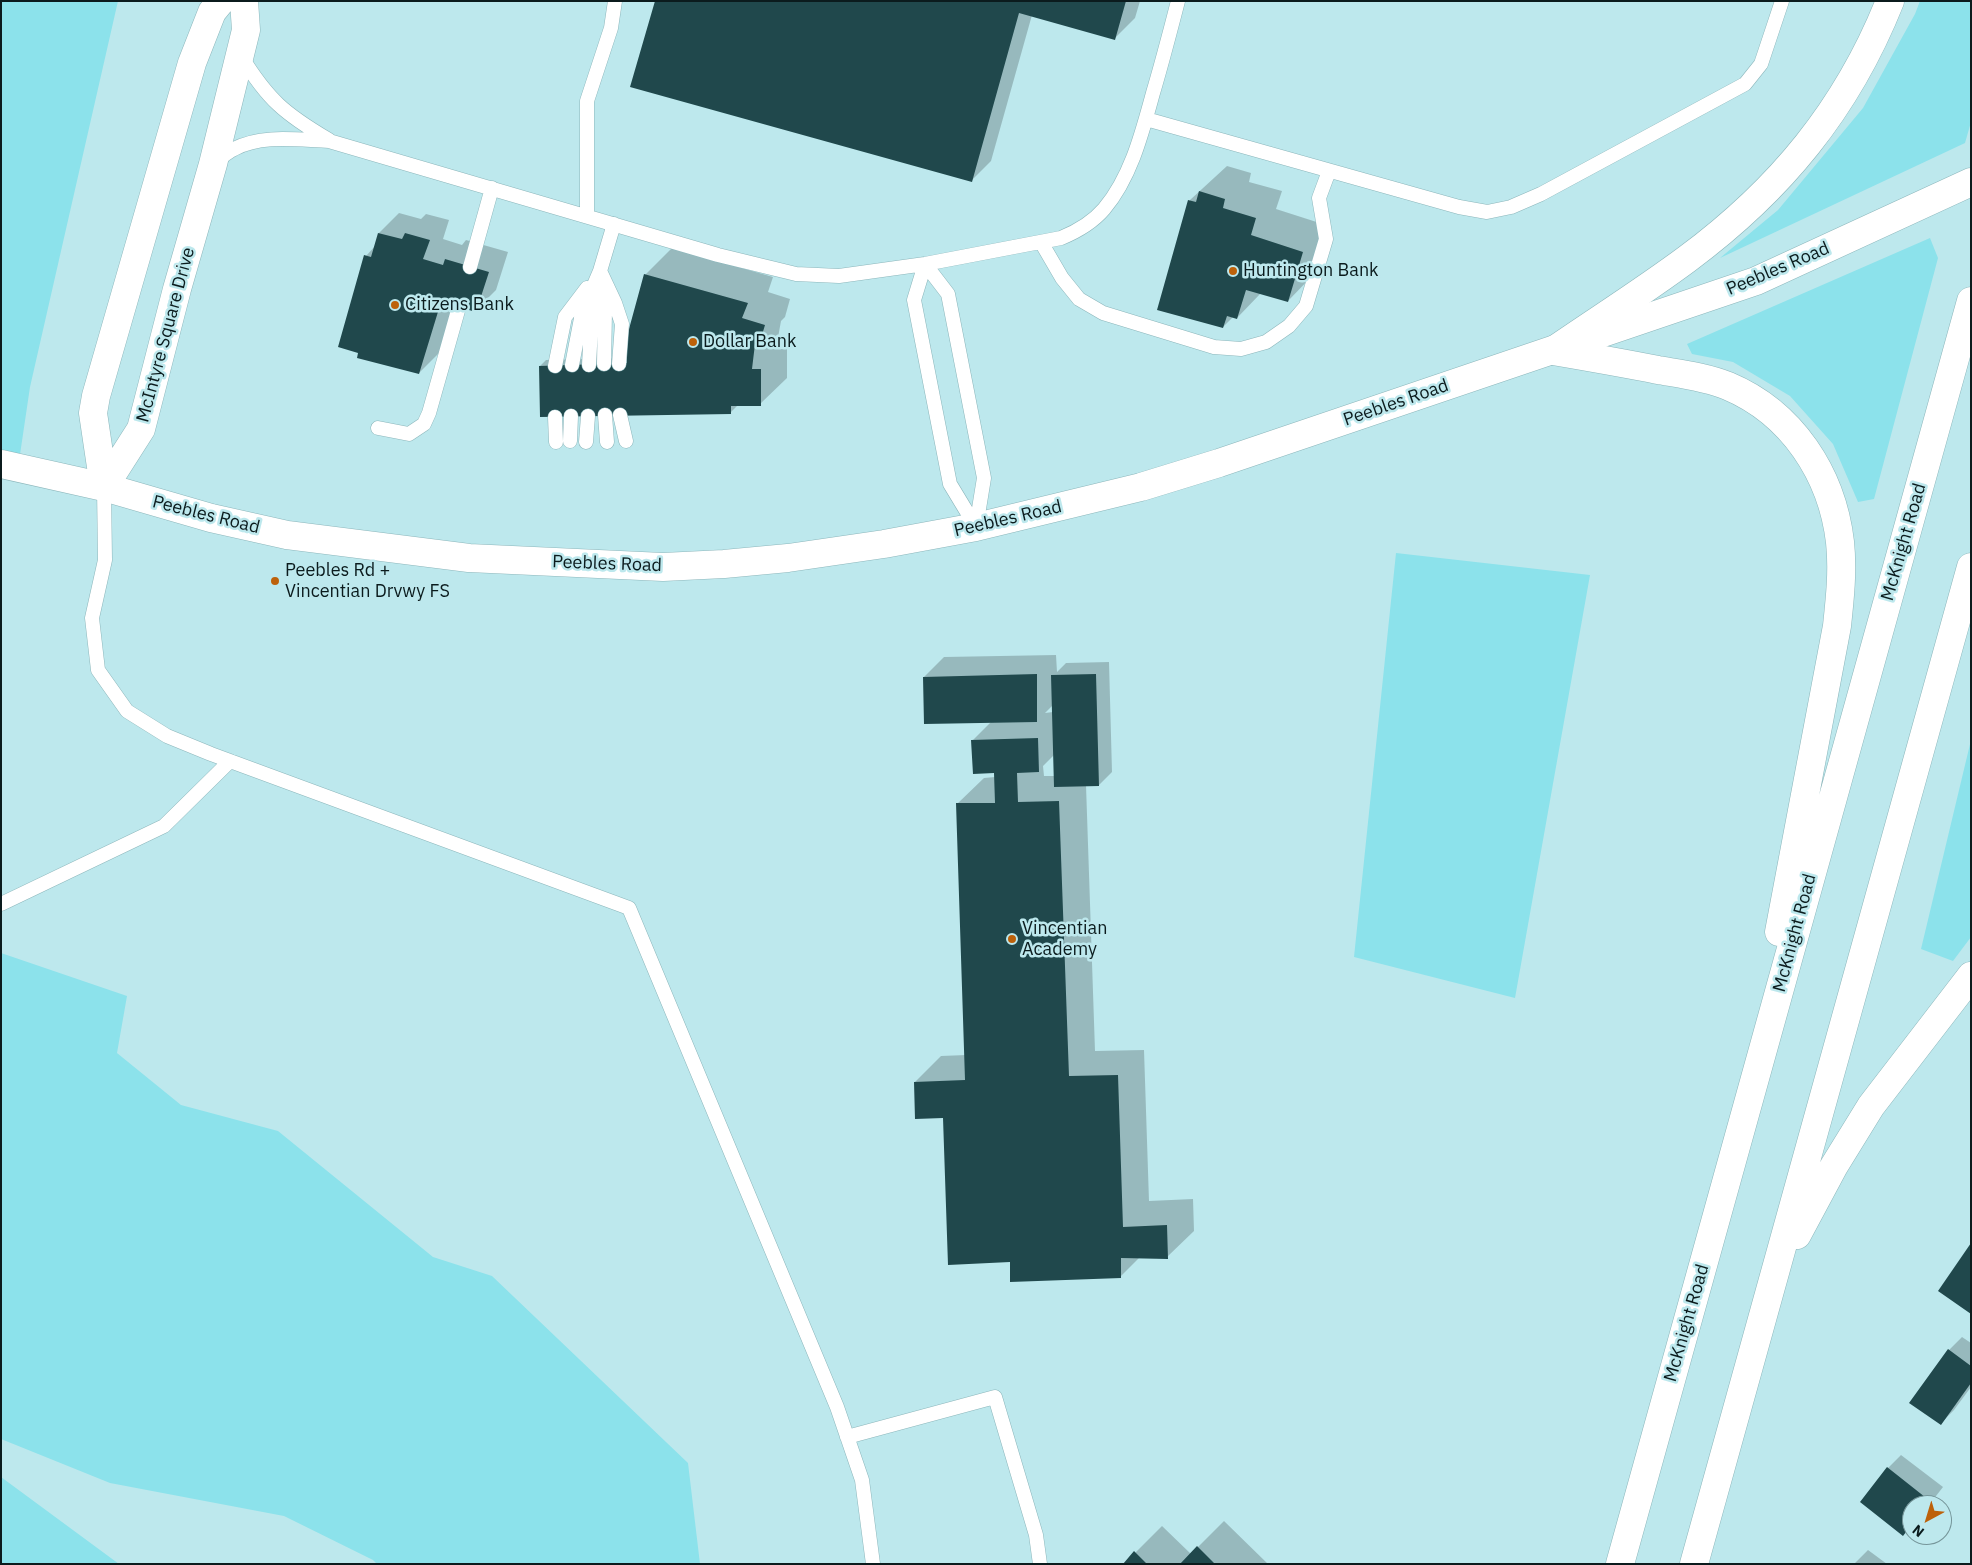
<!DOCTYPE html>
<style>
body{margin:0}
#map{position:relative;width:1972px;height:1565px;overflow:hidden;background:#bde8ed;font-family:"IBM Plex Sans",sans-serif}
canvas{display:block}
.frame{position:absolute;inset:0;border:2px solid #0b1b1d;pointer-events:none}
.north{position:absolute;left:1902px;top:1495px;width:50px;height:50px;box-sizing:border-box;background:#bde8ed;border:1px solid #76969a;border-radius:50%;rotate:219deg;font-size:14px;font-weight:700;line-height:20px;text-align:center;color:#0b1b1d}
.north::after{content:'';display:block;margin:auto;width:18px;height:22px;background:#bd610a;clip-path:polygon(50% 0,100% 100%,50% 72%,0 100%)}
</style>
<div id="map">
<canvas width="1972" height="1565"></canvas>
<div class="frame"></div>
<div class="north">N</div>
</div>
<script>
const ctx = document.querySelector('canvas').getContext('2d');
ctx.lineJoin = 'round';
function paint(path, color) {
  ctx.fillStyle = color;
  ctx.fill(path, 'evenodd');
}
function stroke(path, color, width, dash) {
  ctx.strokeStyle = color;
  ctx.lineWidth = width;
  ctx.lineCap = dash ? 'butt' : 'round';
  ctx.setLineDash(dash || []);
  ctx.stroke(path);
}
function label(font, color, halo, rows, align = 'center') {
  ctx.font = font + ' "IBM Plex Sans",sans-serif';
  ctx.lineWidth = 5;
  ctx.setLineDash([]);
  ctx.textBaseline = 'middle';
  ctx.strokeStyle = halo;
  ctx.fillStyle = color;
  for (const [text, x, y, turn = 0] of rows) {
    ctx.save();
    ctx.translate(x, y);
    ctx.rotate((+turn || 0) * Math.PI / 180);
    ctx.textAlign = isNaN(turn) ? turn : align;
    if (halo) ctx.strokeText(text, 0, 0);
    ctx.fillText(text, 0, 0);
    ctx.restore();
  }
}
paint(new Path2D(`
 M 1,1 L 118,1 L 30,387 L 18,468 L 1,464 Z
 M 1920,1 L 1971,1 L 1971,122 L 1965,143 L 1720,258 L 1778,210 L 1863,108 L 1915,14 Z
 M 1930,238 L 1938,258 L 1874,499 L 1858,502 L 1833,444 L 1790,396 L 1733,362 L 1692,354 L 1687,344 Z
 M 1396,553 L 1590,575 L 1515,998 L 1354,957 Z
 M 1971,740 L 1971,937 L 1953,961 L 1921,949 Z
 M 1,953 L 127,996 L 117,1053 L 181,1105 L 278,1131 L 433,1257 L 492,1276 L 688,1463 L 700,1564 L 377,1564 L 373,1560 L 284,1516 L 110,1483 L 1,1439 Z
 M 1,1477 L 119,1564 L 1,1564 Z`), '#8ce2eb');
paint(new Path2D(`
 M 656,1 L 1140,1 L 1135,18 L 1115,38 L 1032,15 L 991,161 L 971,181 Z
 M 1227,166 L 1251,173 L 1249,182 L 1282,191 L 1276,209 L 1329,226 L 1314,274 L 1288,301 L 1261,293 L 1237,318 L 1233,317 L 1223,327 L 1159,309 L 1190,200 Z
 M 399,213 L 421,219 L 426,214 L 449,220 L 443,239 L 462,245 L 466,240 L 508,252 L 496,290 L 476,310 L 454,304 L 439,353 L 419,373 L 366,256 L 376,245 L 379,233 Z
 M 672,248 L 773,277 L 768,292 L 790,299 L 785,317 L 781,321 L 777,343 L 787,343 L 787,378 L 760,404 L 739,404 L 731,412 L 540,366 L 546,360 L 628,358 L 645,275 Z
 M 1056,655 L 1057,672 L 1066,663 L 1109,662 L 1112,772 L 1099,785 L 1086,785 L 1095,1051 L 1144,1050 L 1149,1201 L 1193,1199 L 1194,1231 L 1167,1257 L 1140,1257 L 1120,1277 L 1011,1260 L 944,1117 L 915,1082 L 941,1056 L 966,1055 L 957,804 L 984,778 L 995,777 L 995,772 L 973,740 L 991,722 L 924,677 L 944,657 ZM 1053,705 L 1053,712 L 1045,713 ZM 1054,755 L 1055,776 L 1044,776 L 1043,766 Z
 M 1962,1337 L 1971,1343 L 1971,1387 L 1954,1410 L 1940,1424 L 1949,1350 Z
 M 1901,1455 L 1943,1487 L 1929,1505 L 1912,1505 L 1912,1525 L 1903,1534 L 1888,1468 Z
 M 1224,1521 L 1268,1564 L 1124,1564 L 1162,1526 L 1191,1554 Z
 M 1868,1550 L 1887,1564 L 1854,1564 Z`), '#0003');
paint(new Path2D(`
 M 655,1 L 1126,1 L 1115,40 L 1019,13 L 972,182 L 630,87 Z
 M 1199,191 L 1225,199 L 1223,208 L 1256,218 L 1251,235 L 1303,252 L 1288,302 L 1246,290 L 1237,319 L 1227,316 L 1223,328 L 1157,310 L 1188,200 L 1196,202 Z
 M 378,233 L 402,239 L 405,233 L 430,240 L 423,259 L 443,265 L 445,259 L 489,272 L 476,312 L 441,302 L 419,374 L 357,358 L 358,353 L 338,347 L 364,255 L 371,257 Z
 M 644,274 L 748,303 L 742,318 L 765,325 L 759,345 L 755,344 L 752,369 L 761,369 L 761,406 L 731,406 L 731,414 L 540,417 L 539,366 L 627,363 L 626,340 Z
 M 1037,674 L 1037,722 L 924,724 L 923,677 Z
 M 1096,674 L 1099,786 L 1054,787 L 1051,675 Z
 M 1038,738 L 1039,772 L 1017,773 L 1018,802 L 1059,801 L 1069,1076 L 1118,1075 L 1123,1227 L 1167,1225 L 1168,1259 L 1121,1258 L 1121,1278 L 1010,1282 L 1010,1262 L 948,1265 L 943,1118 L 915,1119 L 914,1082 L 965,1080 L 956,803 L 995,803 L 994,773 L 973,774 L 971,740 Z
 M 1971,1243 L 1971,1314 L 1938,1291 Z
 M 1948,1349 L 1971,1366 L 1971,1383 L 1941,1425 L 1909,1403 Z
 M 1887,1467 L 1930,1501 L 1927,1505 L 1912,1505 L 1912,1524 L 1903,1536 L 1860,1502 Z
 M 1197,1546 L 1215,1564 L 1180,1564 Z
 M 1134,1551 L 1147,1564 L 1123,1564 Z`), '#20484c');
const lane = new Path2D(`
 M 241,56 C 268,100 285,114 329,140
 M 1146,119 L 1459,207 L 1487,212 L 1511,207 L 1541,194 L 1745,84 L 1761,64 L 1782,1
 M 215,162 C 221,158 227,152 234,149 C 262,134 298,140 329,141 L 718,255 L 796,274 L 839,276 L 925,264 L 1061,238 C 1078,231 1092,223 1104,209 C 1131,177 1142,133 1153,93 C 1162,63 1170,32 1178,1
 M 587,215 L 587,101 L 611,28 L 615,1
 M 1041,242 L 1062,278 L 1079,299 L 1103,313 L 1214,347 L 1241,349 L 1266,342 L 1289,326 L 1306,306 L 1326,239 L 1319,198 L 1329,171
 M 925,264 L 914,300 L 950,484 L 976,527
 M 925,264 L 948,294 L 984,478 L 976,527
 M 470,267 L 492,188
 M 600,271 L 615,303 L 622,324 L 619,364
 M 602,285 L 605,311 L 604,364
 M 572,365 L 582,313 L 600,271 L 614,224
 M 589,365 L 591,327 L 596,294
 M 555,366 L 565,317 L 587,288
 M 605,415 L 607,442
 M 620,415 L 626,441
 M 555,417 L 556,442
 M 378,428 L 409,434 L 424,424 L 429,413 L 459,307
 M 570,441 L 571,416
 M 586,442 L 588,416
 M 104,487 L 105,560 L 92,618 L 98,670 L 127,711 L 167,736 L 211,754 L 629,908 L 837,1407 L 862,1480 L 873,1564
 M 1,904 L 164,826 L 230,761
 M 847,1437 L 995,1397 L 1036,1535 L 1040,1564`);
const street = new Path2D(`
 M 104,487 L 141,429 L 177,289 L 213,164 L 246,30 L 244,1
 M 104,487 L 93,413 L 96,396 L 192,63 L 212,12 L 221,1`);
const primary = new Path2D(`
 M 1,464 L 104,487 L 211,518 L 287,535 L 469,558 L 663,567 L 724,564 L 788,558 L 884,544 L 976,527 L 1141,487 L 1219,463 L 1756,281 L 1971,182`);
const highway = new Path2D(`
 M 1553,351 C 1588,357 1623,363 1658,370 C 1681,374 1706,377 1728,386 C 1792,413 1832,474 1840,542 C 1843,570 1840,598 1837,626 L 1779,932
 M 1553,351 C 1598,320 1644,291 1687,259 C 1780,190 1847,109 1890,1
 M 1797,1235 L 1834,1166 L 1871,1106 L 1971,976
 M 1620,1564 L 1971,301
 M 1694,1564 L 1971,567`);
stroke(lane, '#8cb6bb', 15);
stroke(street, '#8cb6bb', 29);
stroke(primary, '#8cb6bb', 29);
stroke(highway, '#8cb6bb', 29);
stroke(lane, '#fff', 14);
stroke(street, '#fff', 28);
stroke(primary, '#fff', 28);
stroke(highway, '#fff', 28);
for (const [x, y, r, color] of [
 [1233,271,5,"#bd610a"],
 [395,305,5,"#bd610a"],
 [693,342,5,"#bd610a"],
 [275,581,5,"#bd610a"],
 [1012,939,5,"#bd610a"]
]) {
  const dot = new Path2D();
  dot.arc(x, y, r, 0, 2 * Math.PI);
  ctx.fillStyle = color;
  ctx.fill(dot);
  stroke(dot, '#bde8ed', 2);
}
label('18px', '#0b1b1d', '#bde8ed', [
 ["Peebles Road",1778,269,-23],
 ["McIntyre Square Drive",166,335,-75],
 ["Peebles Road",1396,403,-19],
 ["Peebles Road",206,515,14],
 ["Peebles Road",1008,519,-13],
 ["McKnight Road",1904,542,-74],
 ["Peebles Road",607,564,2],
 ["McKnight Road",1795,933,-75],
 ["McKnight Road",1687,1323,-74]
]);
label('18px', '#0b1b1d', '#bde8ed', [
 ["Huntington Bank",1243,271],
 ["Citizens Bank",405,305],
 ["Dollar Bank",703,342],
 ["Peebles Rd +",285,571],
 ["Vincentian Drvwy FS",285,592],
 ["Vincentian",1022,929],
 ["Academy",1022,950]
], 'left');
</script>
